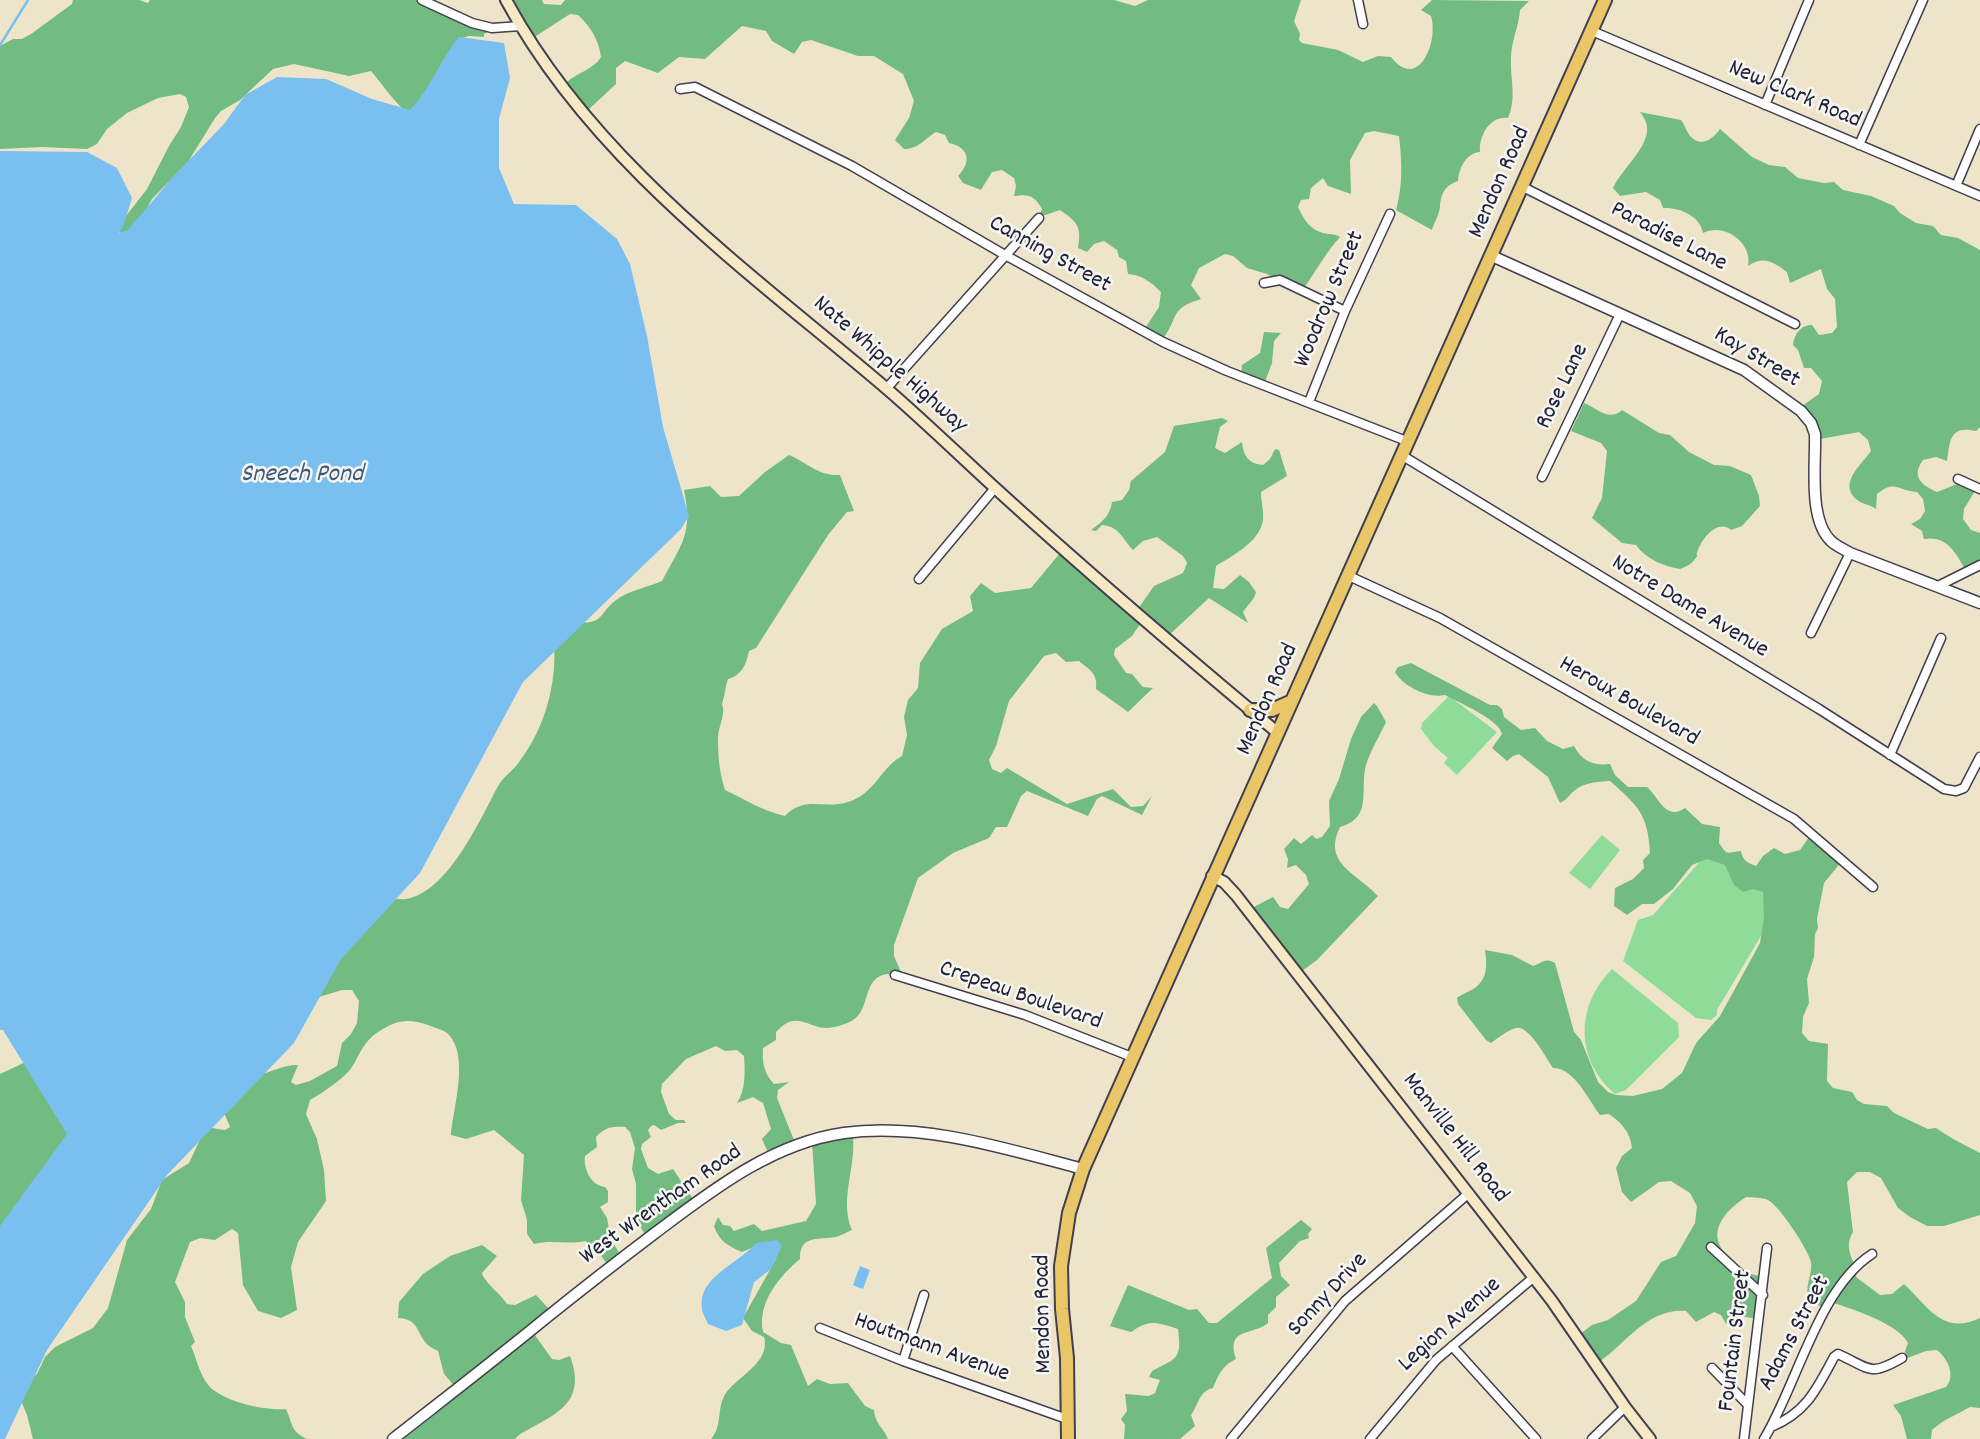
<!DOCTYPE html>
<style>
body{margin:0}
canvas{display:block;background:#eee4ca}
</style>
<canvas width="1980" height="1439"></canvas>
<script>
const ctx = document.querySelector('canvas').getContext('2d');
ctx.lineJoin = 'round';
function paint(path, color) {
  ctx.fillStyle = color;
  ctx.fill(path, 'evenodd');
}
function stroke(path, color, width, dash) {
  ctx.strokeStyle = color;
  ctx.lineWidth = width;
  ctx.lineCap = dash ? 'butt' : 'round';
  ctx.setLineDash(dash || []);
  ctx.stroke(path);
}
function label(font, color, halo, rows, align = 'center') {
  ctx.font = font + ' Dekko,sans-serif';
  ctx.lineWidth = 5;
  ctx.setLineDash([]);
  ctx.textBaseline = 'middle';
  ctx.strokeStyle = halo;
  ctx.fillStyle = color;
  for (const [text, x, y, turn = 0] of rows) {
    ctx.save();
    ctx.translate(x, y);
    ctx.rotate((+turn || 0) * Math.PI / 180);
    ctx.textAlign = isNaN(turn) ? turn : align;
    if (halo) ctx.strokeText(text, 0, 0);
    ctx.fillText(text, 0, 0);
    ctx.restore();
  }
}
paint(new Path2D(`
 M 1449,696 L 1497,732 L 1457,775 L 1444,763 L 1448,758 L 1434,746 L 1421,729 L 1422,723 Z
 M 1602,835 L 1620,850 L 1590,889 L 1569,873 Z
 M 1718,846 L 1787,892 L 1717,1010 L 1717,1015 L 1711,1020 L 1696,1018 L 1623,961 L 1638,920 L 1653,915 L 1710,850 Z
 M 1612,969 L 1678,1023 L 1679,1037 L 1626,1090 L 1615,1094 C 1575,1060 1575,1006 1612,969 Z`), '#8fdc99');
paint(new Path2D(`
 M 73,0 L 139,0 L 148,3 L 150,0 L 420,0 L 492,30 L 484,34 L 484,37 L 469,36 L 459,39 L 436,92 L 409,113 C 399,109 380,81 371,71 L 349,76 L 294,64 L 273,69 L 240,100 L 221,111 L 215,118 L 188,162 L 152,199 L 135,230 L 120,234 L 119,225 L 147,189 L 169,146 L 181,127 L 189,107 L 186,97 L 180,94 L 158,98 L 127,113 L 107,129 L 97,144 L 87,149 L 42,147 L 0,149 L 0,46 L 13,39 L 22,39 L 31,34 L 72,4 Z
 M 509,0 L 542,0 L 544,4 L 561,5 L 565,0 L 1114,0 L 1135,6 L 1148,0 L 1301,0 L 1294,21 L 1300,34 L 1299,40 L 1302,43 L 1338,50 L 1363,62 L 1378,56 L 1391,57 C 1418,92 1439,42 1431,16 L 1421,10 L 1432,0 L 1529,1 L 1520,10 C 1519,26 1511,42 1511,58 C 1510,79 1517,98 1508,118 C 1490,116 1479,135 1480,152 C 1466,153 1459,168 1458,181 C 1444,186 1441,194 1440,207 C 1439,215 1434,223 1432,230 L 1396,210 C 1403,185 1402,162 1399,136 L 1374,131 L 1365,133 L 1350,160 L 1351,194 L 1328,186 L 1323,178 L 1311,188 L 1309,199 L 1301,200 L 1298,207 C 1304,219 1309,229 1323,233 C 1330,235 1334,233 1340,237 C 1327,251 1316,271 1304,288 L 1294,288 L 1267,274 L 1247,268 L 1233,256 L 1225,254 L 1199,268 L 1191,285 L 1201,299 C 1167,309 1180,319 1161,341 L 1144,330 L 1159,307 L 1161,292 C 1151,282 1142,275 1128,274 L 1126,261 L 1119,257 L 1117,250 L 1104,241 L 1094,244 L 1087,252 L 1078,248 C 1082,226 1077,222 1060,210 L 1039,217 L 1042,209 C 1034,195 1029,194 1014,196 L 1016,186 L 1014,178 L 1002,170 L 992,172 L 981,190 L 963,183 L 958,176 C 972,162 969,147 949,143 L 945,135 L 936,132 C 924,139 919,149 904,149 L 895,140 L 909,118 L 914,101 L 903,74 L 874,56 L 858,56 L 811,40 L 802,42 L 794,54 L 772,41 L 766,31 L 742,26 L 705,59 L 679,57 L 658,73 L 625,61 L 616,68 L 616,84 L 587,111 L 567,82 C 577,73 594,69 601,57 C 599,40 590,26 578,15 L 570,14 L 533,38 Z
 M 1640,112 L 1681,120 C 1685,125 1686,131 1690,136 C 1701,148 1713,139 1720,129 L 1752,157 L 1769,165 L 1785,167 L 1798,178 L 1824,183 L 1834,182 L 1843,190 L 1871,196 L 1894,206 L 1900,213 L 1916,223 L 1933,226 L 1941,235 L 1958,238 L 1980,250 L 1980,427 L 1976,431 C 1950,425 1950,440 1947,461 L 1936,457 L 1923,460 C 1911,476 1921,485 1937,492 L 1962,482 L 1975,491 L 1964,509 L 1963,519 L 1971,530 L 1980,533 L 1980,565 L 1966,571 C 1956,553 1947,535 1924,539 L 1922,531 L 1911,524 L 1920,519 L 1925,511 L 1923,499 L 1917,492 C 1897,491 1896,479 1877,494 L 1876,509 C 1870,504 1863,505 1856,499 C 1838,483 1862,464 1871,451 L 1868,440 L 1859,432 L 1820,439 L 1802,406 L 1819,394 L 1822,381 L 1811,368 L 1804,368 L 1798,350 L 1793,345 C 1794,335 1800,325 1812,325 L 1819,335 L 1832,333 L 1837,327 L 1835,299 L 1827,289 L 1821,269 L 1790,283 L 1787,272 C 1774,262 1763,255 1748,266 C 1753,243 1724,222 1703,233 C 1700,216 1680,207 1663,208 L 1660,200 L 1646,192 L 1620,196 L 1613,188 C 1621,170 1649,147 1647,128 C 1647,122 1643,116 1640,112 Z
 M 1264,332 L 1281,333 L 1274,341 L 1272,363 L 1264,384 L 1241,376 L 1242,365 L 1260,353 Z
 M 1584,403 C 1597,408 1609,422 1622,410 L 1659,433 L 1670,435 L 1689,452 L 1714,465 L 1730,466 L 1751,475 L 1759,496 L 1760,506 L 1742,526 L 1731,530 C 1718,519 1703,537 1698,550 C 1694,559 1701,552 1694,560 C 1691,565 1685,567 1680,569 C 1663,566 1646,559 1636,545 L 1622,543 L 1592,518 L 1602,498 L 1607,451 L 1601,443 L 1571,431 Z
 M 1222,418 L 1228,421 L 1220,427 L 1215,448 L 1225,453 L 1242,442 C 1243,456 1249,464 1263,465 L 1270,459 L 1275,449 L 1279,450 L 1287,476 L 1261,492 C 1261,501 1264,512 1263,520 C 1260,542 1232,556 1216,566 L 1213,588 L 1224,589 L 1240,575 L 1249,582 L 1256,592 C 1254,601 1247,605 1243,612 L 1248,623 L 1209,598 L 1168,636 L 1145,617 L 1132,636 L 1115,649 L 1114,655 L 1126,673 L 1132,674 L 1143,687 L 1153,688 L 1128,712 L 1096,689 C 1098,674 1090,670 1079,661 L 1066,662 L 1056,653 L 1044,656 L 1009,701 L 996,746 L 989,760 L 992,769 L 1001,773 L 1007,768 L 1067,804 L 1113,789 L 1131,807 L 1143,806 L 1152,796 L 1142,815 L 1102,796 L 1097,799 L 1088,816 L 1027,791 L 1021,796 L 1007,827 L 996,827 L 989,838 L 953,853 L 918,878 L 894,945 L 894,956 L 903,977 C 899,977 892,974 887,974 C 862,977 871,1009 853,1020 C 847,1024 834,1028 827,1028 C 808,1028 796,1009 776,1032 L 776,1040 L 763,1048 C 762,1061 764,1074 774,1084 L 789,1082 L 778,1090 L 777,1098 L 796,1145 L 770,1157 L 762,1139 L 771,1129 L 763,1103 L 753,1097 L 737,1103 C 746,1090 745,1071 744,1056 L 737,1050 L 725,1051 L 716,1046 L 686,1059 L 662,1084 L 661,1092 L 669,1114 L 676,1120 L 684,1120 L 686,1123 L 678,1123 L 661,1130 L 654,1125 L 651,1126 L 648,1130 L 651,1137 L 642,1144 L 641,1149 L 648,1168 L 658,1174 L 673,1169 L 695,1202 L 648,1238 L 636,1221 L 636,1184 L 632,1169 L 635,1148 L 630,1132 L 625,1127 C 613,1126 605,1127 596,1137 L 597,1147 L 585,1156 C 583,1168 591,1186 605,1187 L 608,1191 L 608,1202 L 600,1207 L 607,1218 L 611,1239 L 622,1258 L 609,1267 L 596,1248 L 585,1241 C 568,1245 552,1239 534,1244 L 527,1234 L 527,1220 L 521,1200 L 524,1155 L 494,1130 L 466,1139 L 451,1135 C 453,1108 472,1049 444,1031 C 439,1029 433,1027 428,1025 C 408,1018 396,1020 378,1032 C 364,1041 360,1054 352,1067 C 346,1077 321,1094 310,1100 L 306,1114 L 317,1139 L 324,1170 L 326,1201 L 298,1242 L 291,1267 L 297,1310 L 281,1318 L 258,1311 L 243,1285 L 238,1233 L 232,1229 L 215,1240 L 200,1238 L 190,1242 L 175,1282 L 185,1302 L 185,1317 L 195,1342 L 191,1346 C 196,1357 200,1376 209,1386 C 224,1402 265,1411 286,1409 C 293,1424 290,1431 307,1439 L 33,1439 L 27,1415 L 17,1391 L 37,1374 L 45,1357 L 55,1347 L 93,1328 L 108,1308 L 127,1240 L 151,1209 L 162,1180 L 189,1163 L 203,1133 L 212,1128 L 225,1130 L 230,1127 L 220,1103 C 227,1088 281,1063 298,1065 L 291,1082 L 296,1085 L 310,1081 L 337,1066 L 342,1043 L 351,1034 L 357,1023 L 359,1001 L 352,990 L 342,990 L 319,997 L 314,994 L 385,897 C 391,898 399,900 406,899 C 448,892 480,820 498,786 C 503,777 513,771 519,762 C 545,728 557,684 554,642 L 576,622 C 604,625 598,614 616,600 C 628,591 648,587 662,581 C 682,543 693,534 684,490 L 710,486 L 721,497 L 739,496 L 765,472 L 789,455 C 808,463 818,476 840,475 L 854,511 L 847,512 L 828,535 L 756,648 L 749,651 C 746,665 742,675 728,679 C 725,687 725,695 722,704 C 726,713 719,726 718,736 C 718,756 719,771 725,790 C 746,800 763,811 785,816 C 805,795 824,810 848,802 C 876,793 880,768 902,756 L 907,735 L 904,717 L 908,700 L 918,688 L 920,663 L 942,629 L 973,611 L 970,596 L 981,583 L 995,593 L 1031,588 L 1065,547 L 1138,609 L 1154,586 L 1183,573 L 1187,563 L 1183,556 L 1157,537 L 1143,541 L 1133,550 C 1122,539 1121,527 1102,525 L 1096,531 L 1091,530 C 1102,522 1110,516 1112,502 L 1122,500 L 1129,490 L 1131,481 L 1165,452 L 1174,426 Z
 M 1411,663 L 1490,705 L 1497,705 L 1502,709 L 1504,717 L 1521,730 L 1535,728 L 1547,741 L 1563,749 L 1574,746 C 1582,761 1593,766 1610,764 L 1615,775 L 1628,787 L 1647,787 C 1658,796 1666,822 1685,808 L 1702,824 L 1720,827 L 1719,843 L 1726,853 L 1741,851 C 1742,860 1748,863 1756,866 L 1763,856 L 1774,848 L 1785,854 L 1800,850 L 1812,833 L 1842,861 L 1824,883 L 1817,919 L 1818,928 L 1815,934 L 1814,957 L 1807,979 L 1809,1003 L 1803,1017 L 1802,1033 L 1809,1041 L 1828,1044 L 1827,1081 L 1833,1088 L 1852,1092 L 1857,1100 L 1864,1104 L 1887,1106 L 1894,1113 L 1928,1129 L 1936,1128 C 1950,1138 1965,1145 1980,1153 L 1980,1215 L 1944,1226 L 1927,1226 L 1910,1217 L 1898,1208 L 1881,1178 L 1870,1172 L 1857,1172 L 1847,1182 L 1853,1232 C 1844,1246 1852,1258 1857,1271 L 1856,1277 L 1880,1295 L 1892,1294 L 1904,1284 C 1928,1306 1942,1336 1980,1318 L 1980,1408 L 1970,1407 C 1956,1415 1944,1419 1932,1430 L 1931,1439 L 1907,1439 L 1901,1416 L 1893,1405 L 1946,1387 C 1956,1376 1948,1359 1937,1350 L 1926,1351 L 1902,1360 L 1908,1343 C 1898,1324 1855,1310 1834,1303 L 1829,1310 C 1823,1307 1814,1305 1810,1300 C 1803,1289 1813,1274 1811,1262 C 1809,1251 1779,1205 1768,1200 C 1762,1197 1753,1198 1746,1197 C 1731,1207 1710,1225 1720,1246 C 1723,1252 1731,1258 1735,1263 C 1743,1271 1754,1277 1765,1276 L 1759,1319 L 1739,1316 L 1726,1324 L 1721,1315 L 1714,1312 L 1696,1322 L 1686,1311 C 1647,1308 1627,1343 1599,1362 L 1580,1334 L 1592,1325 L 1608,1320 L 1636,1301 L 1661,1262 L 1676,1256 L 1695,1223 L 1697,1206 L 1690,1193 L 1671,1181 L 1659,1182 L 1631,1202 L 1622,1192 L 1616,1168 L 1622,1156 L 1632,1148 C 1630,1132 1622,1123 1609,1114 L 1600,1115 C 1589,1101 1574,1067 1553,1068 C 1546,1058 1529,1025 1516,1028 C 1508,1030 1498,1038 1491,1043 L 1486,1040 L 1458,1004 L 1457,998 C 1463,993 1470,992 1476,987 C 1488,978 1487,963 1485,950 L 1512,955 L 1533,966 C 1542,963 1545,957 1555,963 L 1574,1032 L 1581,1040 L 1598,1082 L 1608,1092 L 1616,1095 L 1633,1096 L 1662,1089 L 1682,1073 L 1696,1043 L 1720,1016 L 1760,943 L 1764,918 L 1763,892 L 1753,889 L 1743,892 L 1734,885 L 1725,865 L 1707,859 L 1692,865 L 1673,889 L 1654,904 L 1642,904 L 1627,915 L 1614,906 L 1615,888 L 1633,879 L 1644,868 L 1643,860 L 1650,853 C 1648,814 1638,806 1610,781 C 1597,782 1584,782 1574,791 C 1568,796 1567,800 1560,803 L 1548,777 L 1519,754 L 1513,756 L 1507,761 L 1492,748 L 1502,734 C 1499,719 1459,703 1445,695 C 1428,699 1403,686 1395,672 L 1398,667 Z
 M 1374,703 L 1377,706 L 1386,722 C 1380,735 1372,748 1367,762 C 1358,788 1375,817 1340,827 C 1322,864 1357,873 1378,896 L 1317,960 L 1302,971 L 1252,908 L 1273,897 L 1280,907 L 1288,909 L 1309,884 L 1306,875 L 1296,865 L 1287,868 L 1288,859 L 1284,849 L 1294,838 L 1301,844 L 1312,835 L 1316,839 L 1322,837 L 1330,826 L 1329,801 L 1339,779 L 1351,739 L 1361,717 Z
 M 34,1058 L 92,1126 L 0,1265 L 0,1074 Z
 M 853,1137 C 856,1168 839,1200 852,1230 C 847,1232 841,1236 835,1237 C 821,1240 799,1234 800,1259 C 780,1276 757,1302 763,1332 L 781,1343 L 791,1345 L 808,1386 L 817,1379 L 830,1384 L 848,1383 L 865,1406 L 874,1410 C 875,1424 884,1428 888,1439 L 711,1439 C 723,1426 716,1407 726,1393 C 738,1376 771,1362 764,1337 L 752,1331 L 743,1318 L 776,1259 L 763,1243 L 742,1252 C 728,1246 719,1241 714,1226 L 718,1217 L 723,1225 L 730,1226 L 734,1231 L 754,1224 L 762,1231 L 806,1221 L 816,1204 L 812,1142 Z
 M 1301,1220 L 1312,1229 L 1308,1234 L 1309,1238 L 1300,1241 L 1279,1263 L 1281,1276 L 1290,1285 L 1276,1297 L 1276,1307 L 1268,1315 L 1268,1323 C 1252,1336 1226,1327 1236,1359 C 1222,1366 1219,1374 1213,1388 C 1199,1391 1199,1404 1191,1415 L 1195,1426 L 1180,1439 L 1124,1439 L 1125,1425 L 1121,1419 L 1127,1411 L 1125,1394 L 1149,1396 L 1155,1393 L 1160,1380 L 1149,1377 L 1152,1371 C 1177,1358 1182,1359 1178,1329 C 1156,1322 1150,1319 1131,1332 L 1110,1326 L 1128,1285 L 1189,1310 L 1197,1309 L 1209,1323 L 1217,1323 L 1272,1278 L 1266,1248 Z
 M 482,1245 L 497,1256 L 482,1273 C 484,1282 501,1294 507,1304 L 515,1305 L 536,1295 L 550,1310 L 532,1331 L 552,1359 L 559,1360 L 570,1356 C 588,1405 554,1414 519,1435 L 515,1439 L 393,1439 L 456,1388 L 444,1374 L 438,1351 C 435,1349 431,1348 428,1345 C 416,1334 420,1319 398,1318 L 399,1302 L 423,1274 L 450,1256 Z`), '#73bc81');
paint(new Path2D(`
 M 459,37 L 504,43 L 510,78 L 499,119 L 499,168 L 514,204 L 576,205 L 617,239 L 630,264 L 647,336 L 663,427 L 689,516 L 681,529 L 523,682 L 420,873 L 341,959 L 294,1043 L 167,1175 L 47,1350 L 5,1439 L 0,1439 L 0,1226 L 67,1134 L 3,1030 L 0,1030 L 0,151 L 87,152 L 117,168 L 132,198 L 124,224 L 119,233 L 128,230 L 172,178 L 224,124 L 245,95 L 277,77 L 326,79 L 372,99 L 410,110 C 431,88 440,60 459,37 Z
 M 777,1240 L 782,1246 L 771,1269 L 754,1282 L 742,1325 L 726,1331 L 708,1324 C 706,1319 702,1313 702,1308 C 697,1277 740,1263 756,1243 Z
 M 860,1266 L 870,1270 L 863,1289 L 853,1285 Z`), '#79c0f1');
stroke(new Path2D(`
 M 0,45 L 28,0`), '#79c0f1', 2.5);
const minor = new Path2D(`
 M 422,0 L 472,23 L 492,28 L 521,26
 M 1358,0 L 1363,24
 M 1592,31 L 1980,196
 M 680,89 L 695,87 L 852,166 L 1005,255 L 1163,342 L 1227,371 L 1409,442
 M 1765,105 L 1809,0
 M 1859,145 L 1923,0
 M 1956,186 L 1980,129
 M 1523,187 L 1795,324
 M 1264,283 L 1280,280 L 1345,311
 M 886,389 L 1039,218
 M 1309,402 L 1345,311 L 1390,214
 M 1403,456 L 1819,709 L 1944,789 L 1956,791 L 1964,788 L 1980,757
 M 1542,477 L 1620,314
 M 1958,479 L 1980,489
 M 1349,576 L 1440,618 L 1794,819 L 1873,887
 M 919,579 L 995,488
 M 1938,586 L 1980,565
 M 1811,633 L 1850,553
 M 1890,755 L 1941,638
 M 895,975 L 1025,1015 L 1132,1057
 M 1711,1247 L 1763,1295
 M 820,1328 L 903,1361 L 1067,1419
 M 1452,1346 L 1536,1439
 M 903,1361 L 924,1295
 M 1712,1368 L 1747,1404
 M 1771,1427 C 1806,1413 1817,1389 1834,1357 L 1838,1354 C 1871,1369 1869,1377 1902,1358
 M 1231,1439 L 1345,1301 L 1469,1193
 M 1370,1439 L 1436,1360 L 1534,1277
 M 1592,1439 L 1625,1407
 M 1744,1439 L 1767,1248
 M 1764,1439 C 1797,1385 1818,1289 1872,1254`);
const tertiary = new Path2D(`
 M 1492,256 L 1744,370 L 1801,411 L 1811,423 L 1815,434 C 1816,464 1808,519 1831,541 C 1836,546 1844,549 1850,553 L 1980,603
 M 393,1439 C 444,1399 496,1359 546,1318 C 582,1289 618,1261 655,1233 C 711,1191 772,1143 844,1133 C 923,1122 1007,1149 1083,1169`);
const secondary = new Path2D(`
 M 506,0 C 593,162 750,272 887,389 C 923,420 958,454 994,487 C 1086,571 1182,653 1278,733
 M 1212,876 L 1224,882 L 1236,895 L 1552,1301 L 1625,1407 L 1650,1439`);
const primary = new Path2D(`
 M 1250,710 L 1272,710 L 1292,701
 M 1068,1439 L 1067,1358 L 1062,1309 L 1061,1266 L 1069,1213 L 1083,1169 L 1605,0`);
stroke(minor, '#413f50', 11);
stroke(tertiary, '#413f50', 13);
stroke(secondary, '#413f50', 14);
stroke(primary, '#413f50', 16);
stroke(minor, '#fff', 8);
stroke(tertiary, '#fff', 10);
stroke(secondary, '#f6e9c3', 10);
stroke(primary, '#e9c769', 12);
label('24px', '#22223b', '#f6f6f2', [
 ["New Clark Road",1794,96,23],
 ["Mendon Road",1501,183,-66],
 ["Paradise Lane",1668,238,27],
 ["Canning Street",1049,256,29],
 ["Woodrow Street",1331,300,-67],
 ["Kay Street",1756,359,31],
 ["Nate Whipple Highway",889,366,41],
 ["Rose Lane",1564,387,-64],
 ["Notre Dame Avenue",1689,608,31],
 ["Mendon Road",1269,700,-66],
 ["Heroux Boulevard",1628,703,30],
 ["Crepeau Boulevard",1020,997,19],
 ["Manville Hill Road",1454,1139,52],
 ["West Wrentham Road",662,1206,-35],
 ["Sonny Drive",1329,1296,-47],
 ["Mendon Road",1045,1314,-91],
 ["Legion Avenue",1451,1326,-42],
 ["Adams Street",1796,1334,-62],
 ["Fountain Street",1737,1341,-83],
 ["Houtmann Avenue",931,1349,20]
]);
label('italic 26px', '#40597b', '#f6f6f2', [
 ["Sneech Pond",302,476]
]);
</script>
